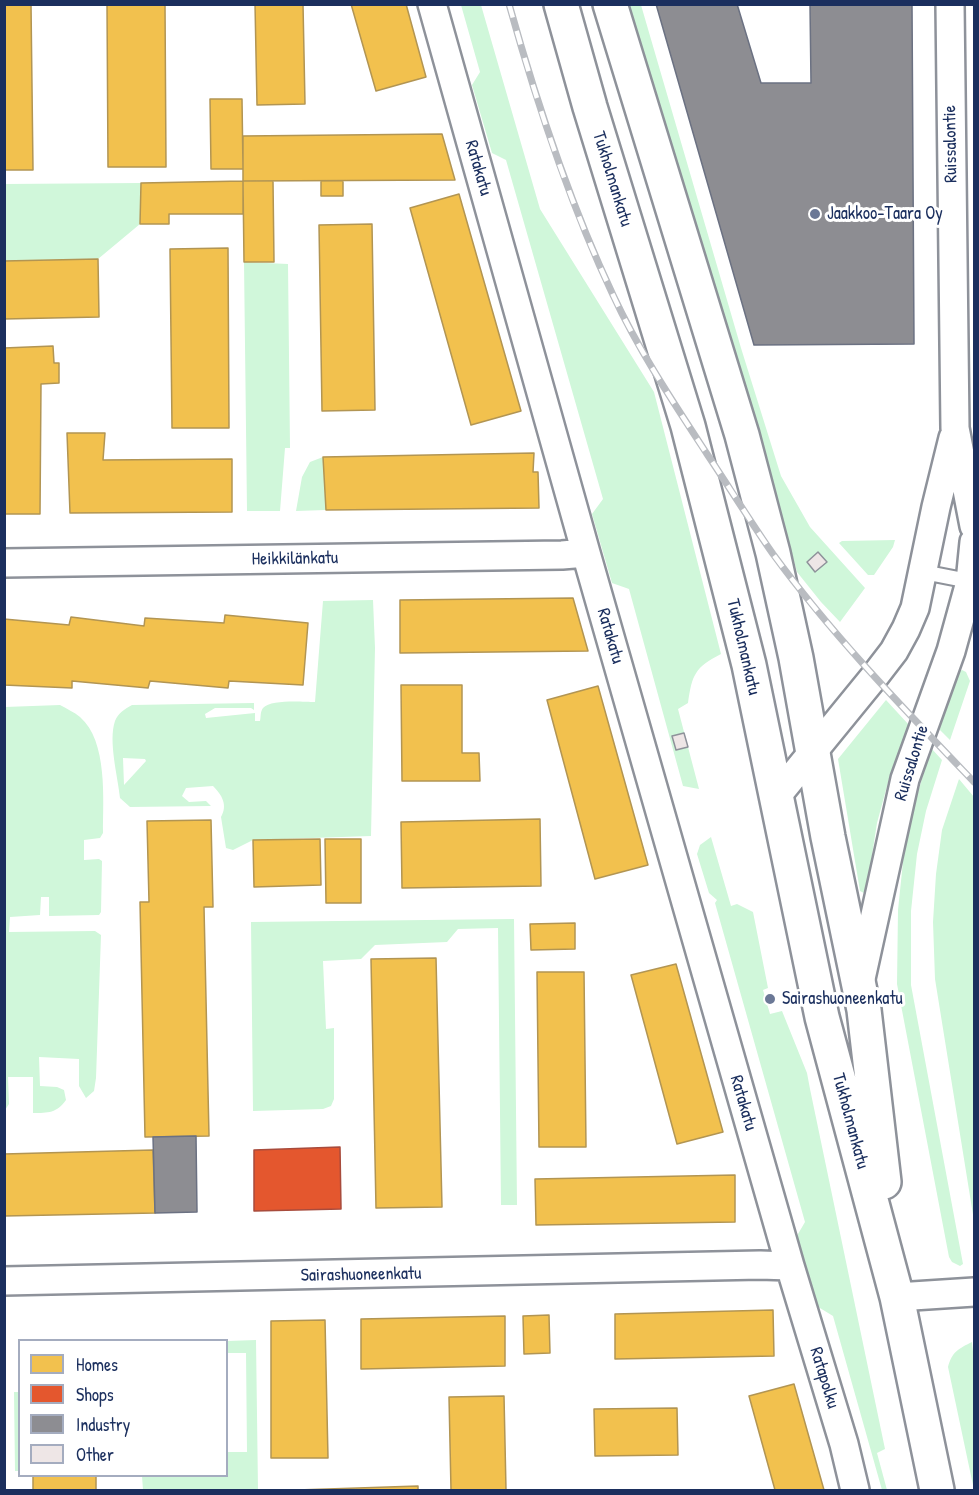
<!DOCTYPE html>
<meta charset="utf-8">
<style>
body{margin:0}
#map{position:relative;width:979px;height:1495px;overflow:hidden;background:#fff;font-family:"Patrick Hand",sans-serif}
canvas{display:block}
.frame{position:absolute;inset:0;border:6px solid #1b2f5e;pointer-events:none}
.legend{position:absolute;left:18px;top:1339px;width:210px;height:138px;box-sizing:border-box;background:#fff;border:2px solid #a4acbf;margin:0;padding:8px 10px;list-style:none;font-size:18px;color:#1b2f5e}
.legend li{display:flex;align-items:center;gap:12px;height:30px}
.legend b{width:30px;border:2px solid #a4acbf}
</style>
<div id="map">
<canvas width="979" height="1495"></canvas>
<div class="frame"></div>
<ul class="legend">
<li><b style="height:16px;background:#f2c14e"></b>Homes</li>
<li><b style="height:16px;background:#e4572e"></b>Shops</li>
<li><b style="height:16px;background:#8d8d92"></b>Industry</li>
<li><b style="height:16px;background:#eee6e6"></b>Other</li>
</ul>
</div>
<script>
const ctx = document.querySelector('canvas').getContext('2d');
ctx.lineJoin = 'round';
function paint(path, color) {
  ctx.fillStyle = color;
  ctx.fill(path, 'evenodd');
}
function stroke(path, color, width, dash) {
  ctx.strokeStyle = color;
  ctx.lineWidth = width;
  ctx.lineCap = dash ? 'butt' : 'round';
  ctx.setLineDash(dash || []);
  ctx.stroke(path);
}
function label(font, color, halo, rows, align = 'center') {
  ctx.font = font + ' "Patrick Hand",sans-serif';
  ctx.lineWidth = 6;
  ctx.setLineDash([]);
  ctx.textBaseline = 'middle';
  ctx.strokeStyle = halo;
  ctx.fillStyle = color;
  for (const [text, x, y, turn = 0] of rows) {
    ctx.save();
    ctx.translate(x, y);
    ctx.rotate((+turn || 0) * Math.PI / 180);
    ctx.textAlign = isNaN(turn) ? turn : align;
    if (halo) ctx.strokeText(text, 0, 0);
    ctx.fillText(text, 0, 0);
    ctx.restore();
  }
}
paint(new Path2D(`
 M 461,5 L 481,5 L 540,209 L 654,392 L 721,654 C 695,667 692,675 688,703 L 678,709 L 699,789 L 683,786 L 629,589 L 612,583 L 592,514 L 603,499 L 506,160 L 492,153 L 472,85 L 480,72 Z
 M 626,5 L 641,5 L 741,348 L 781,476 L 810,527 L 865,588 L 840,622 L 821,602 L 797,572 L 760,437 Z
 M 141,183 L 140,224 L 98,259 L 5,261 L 4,184 Z
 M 244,262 L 288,264 L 290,448 L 285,448 L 280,511 L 247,511 Z
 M 323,457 L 326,510 L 296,511 L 302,477 L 310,462 Z
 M 895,540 L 893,547 L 874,575 L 868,575 L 839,543 L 842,541 Z
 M 373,600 L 375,648 L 371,836 L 253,840 L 233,850 L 226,848 L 221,817 C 228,805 222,795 213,786 L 186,788 L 182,796 L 189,802 L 206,801 L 211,806 L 130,807 L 120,798 C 118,777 108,741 115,721 C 118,713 125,709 132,705 L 254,703 L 254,710 L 251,708 L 215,708 L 205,714 L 206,718 L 255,713 L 255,721 L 260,721 C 261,717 260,712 263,708 C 271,699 303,702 315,702 L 323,601 ZM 123,758 L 145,759 L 146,761 L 124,785 Z
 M 962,670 L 966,672 L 970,681 L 950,740 L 938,728 L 960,671 Z
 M 886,700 L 909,725 L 890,775 L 877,823 L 866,894 L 860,891 L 838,759 Z
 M 60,705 C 67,709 74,712 80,717 C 108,741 103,800 103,833 L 100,838 L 84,840 L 84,860 L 99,859 L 102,861 L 101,912 L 99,915 L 49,916 L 49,897 L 41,897 L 40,915 L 10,917 L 9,932 L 95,931 L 101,935 L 96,1078 L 94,1091 L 86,1098 L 79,1086 L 79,1059 L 39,1057 L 40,1086 L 57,1087 L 64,1090 L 66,1100 C 57,1113 48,1113 33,1113 L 33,1077 L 8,1077 L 9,1104 L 5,1110 L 5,707 Z
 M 931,748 L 942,760 L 926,811 L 917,854 L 911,911 L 911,985 L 963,1264 L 960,1266 L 952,1262 L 949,1257 L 897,984 L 898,910 L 904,852 L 914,806 Z
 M 959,779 L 974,797 L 974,1221 L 935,979 L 933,922 L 936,874 L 942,830 Z
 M 711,837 L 731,906 L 737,904 L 753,912 L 768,988 L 763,990 L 770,1014 L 782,1011 L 807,1073 L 810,1089 L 885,1449 L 877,1453 L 887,1490 L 882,1490 L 833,1316 L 815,1305 L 798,1242 L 798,1234 L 805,1222 L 715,903 L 717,900 L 709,893 L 697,854 L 700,845 Z
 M 514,919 L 517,1205 L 501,1205 L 498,928 L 458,929 L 447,942 L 375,945 L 361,959 L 323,961 L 326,1029 L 334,1028 L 334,1099 L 331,1106 L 323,1109 L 253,1111 L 251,922 Z
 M 256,1340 L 258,1490 L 143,1490 L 142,1476 L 226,1476 L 227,1452 L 247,1452 L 246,1353 L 227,1353 L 227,1341 Z
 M 972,1342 L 974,1361 L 974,1490 L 948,1367 C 952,1352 958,1349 972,1342 Z
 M 14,1392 L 19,1392 L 19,1471 L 15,1471 Z`), '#d0f7da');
const homes = new Path2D(`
 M 4,4 L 31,4 L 33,170 L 4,170 Z
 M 107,4 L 165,4 L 166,167 L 108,167 Z
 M 255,4 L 303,4 L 305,104 L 257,105 Z
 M 351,4 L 406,4 L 426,77 L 376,91 Z
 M 210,99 L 242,99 L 243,169 L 211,169 Z
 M 442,134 L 455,180 L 243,181 L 243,136 Z
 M 243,181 L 273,181 L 274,262 L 244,262 Z
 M 243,181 L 243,214 L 169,214 L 169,224 L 140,224 L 141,183 Z
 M 321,181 L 343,181 L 343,196 L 321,196 Z
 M 459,194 L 521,411 L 471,425 L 410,208 Z
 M 372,224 L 375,410 L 322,411 L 319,225 Z
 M 228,248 L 229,428 L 172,428 L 170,249 Z
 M 98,259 L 99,317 L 4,319 L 4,261 Z
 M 53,346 L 54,363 L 59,363 L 59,383 L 41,384 L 40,514 L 4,514 L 4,348 Z
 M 67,433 L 105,433 L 103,460 L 232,459 L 232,512 L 70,513 Z
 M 534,453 L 533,472 L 538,472 L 539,508 L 326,510 L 323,457 Z
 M 573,598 L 588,651 L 400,653 L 400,600 Z
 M 225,615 L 308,623 L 303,685 L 229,681 L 228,688 L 150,681 L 148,688 L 72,681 L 72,688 L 4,685 L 4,619 L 69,625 L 71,617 L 144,626 L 145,618 L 224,623 Z
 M 401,685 L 462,685 L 462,753 L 479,753 L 480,781 L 402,781 Z
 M 598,686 L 648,865 L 595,879 L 547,700 Z
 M 540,819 L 541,886 L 402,888 L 401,822 Z
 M 211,820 L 213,907 L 204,907 L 209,1136 L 145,1137 L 140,902 L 149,902 L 147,821 Z
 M 320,839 L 321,885 L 254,887 L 253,840 Z
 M 325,839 L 361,839 L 361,903 L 326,903 Z
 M 575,923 L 575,949 L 531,950 L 530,924 Z
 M 436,958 L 442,1207 L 376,1208 L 371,959 Z
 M 676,964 L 723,1132 L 677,1144 L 631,975 Z
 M 537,972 L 584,972 L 586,1147 L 539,1147 Z
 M 153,1150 L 155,1213 L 4,1216 L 4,1154 Z
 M 735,1175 L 735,1222 L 536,1225 L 535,1179 Z
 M 773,1310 L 774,1356 L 615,1359 L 615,1314 Z
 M 549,1315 L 550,1353 L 524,1354 L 523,1316 Z
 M 505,1316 L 505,1366 L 361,1369 L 361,1319 Z
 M 325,1320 L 328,1458 L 271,1458 L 271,1321 Z
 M 794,1384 L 824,1490 L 775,1490 L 749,1396 Z
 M 504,1396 L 506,1490 L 451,1490 L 449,1397 Z
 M 677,1408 L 678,1455 L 595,1456 L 594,1409 Z
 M 33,1476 L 96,1476 L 96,1490 L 33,1490 Z
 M 418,1486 L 418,1490 L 297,1490 Z`);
paint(homes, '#f2c14e');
stroke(homes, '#b29553', 1.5);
const shops = new Path2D(`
 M 340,1147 L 341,1209 L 254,1211 L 254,1150 Z`);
paint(shops, '#e4572e');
stroke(shops, '#a84b3c', 1.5);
const industry = new Path2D(`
 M 656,4 L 737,4 L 761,83 L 811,83 L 810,4 L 912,4 L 914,344 L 754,345 Z
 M 196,1136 L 197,1212 L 155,1213 L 153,1137 Z`);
paint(industry, '#8d8d92');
stroke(industry, '#6b7182', 1.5);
const building = new Path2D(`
 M 818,552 L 827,562 L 815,572 L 807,562 Z
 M 684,733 L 688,747 L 676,750 L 672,736 Z`);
paint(building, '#eee6e6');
stroke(building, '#8e929a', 1.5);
const lane = new Path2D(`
 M 923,572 L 974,582`);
const street = new Path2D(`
 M 432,4 L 586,553 L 790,1266 L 844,1444 L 855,1490
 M 950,4 L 955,428 L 974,526
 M 4,563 L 562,555 L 586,553
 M 776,797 L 874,677 L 894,651 L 906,629 L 915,608 L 936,507 L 953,438
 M 860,983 L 905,779 L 951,651 L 970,582 L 974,542
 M 4,1281 L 760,1265 L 790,1266
 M 897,1297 L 974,1292`);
const secondary = new Path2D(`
 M 561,4 L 590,107 L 688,426 L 749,665 L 822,1017 L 897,1297 L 937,1490
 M 610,4 L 742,435 L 773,553 L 796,658 L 828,837 L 864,1010 L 884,1182`);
stroke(lane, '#8e929a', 18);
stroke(street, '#8e929a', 32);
stroke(secondary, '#8e929a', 38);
stroke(lane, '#fff', 14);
stroke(street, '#fff', 27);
stroke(secondary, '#fff', 33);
const rail = new Path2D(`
 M 509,4 C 537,104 569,202 613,295 C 639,351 673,402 707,454 C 729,487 750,521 773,554 C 833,636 904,709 974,782`);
stroke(rail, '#b9bcc1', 7);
stroke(rail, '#fff', 4.5, [14]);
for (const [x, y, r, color] of [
 [815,214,6,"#6b7896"],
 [770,999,6,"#6b7896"]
]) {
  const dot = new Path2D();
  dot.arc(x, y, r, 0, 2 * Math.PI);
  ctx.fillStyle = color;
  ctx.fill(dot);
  stroke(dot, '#fff', 2);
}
label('18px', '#1b2f5e', '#fff', [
 ["Ruissalontie",951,144,-91],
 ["Ratakatu",478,168,74],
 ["Tukholmankatu",612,179,73],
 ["Heikkilänkatu",295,559,-1],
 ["Ratakatu",610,636,74],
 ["Tukholmankatu",743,647,77],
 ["Ruissalontie",912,763,-73],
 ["Ratakatu",743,1103,74],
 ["Tukholmankatu",850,1121,75],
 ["Sairashuoneenkatu",361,1275,-1],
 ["Ratapolku",824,1378,73]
]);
label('18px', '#1b2f5e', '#fff', [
 ["Jaakkoo-Taara Oy",827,214],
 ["Sairashuoneenkatu",782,999]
], 'left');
</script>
